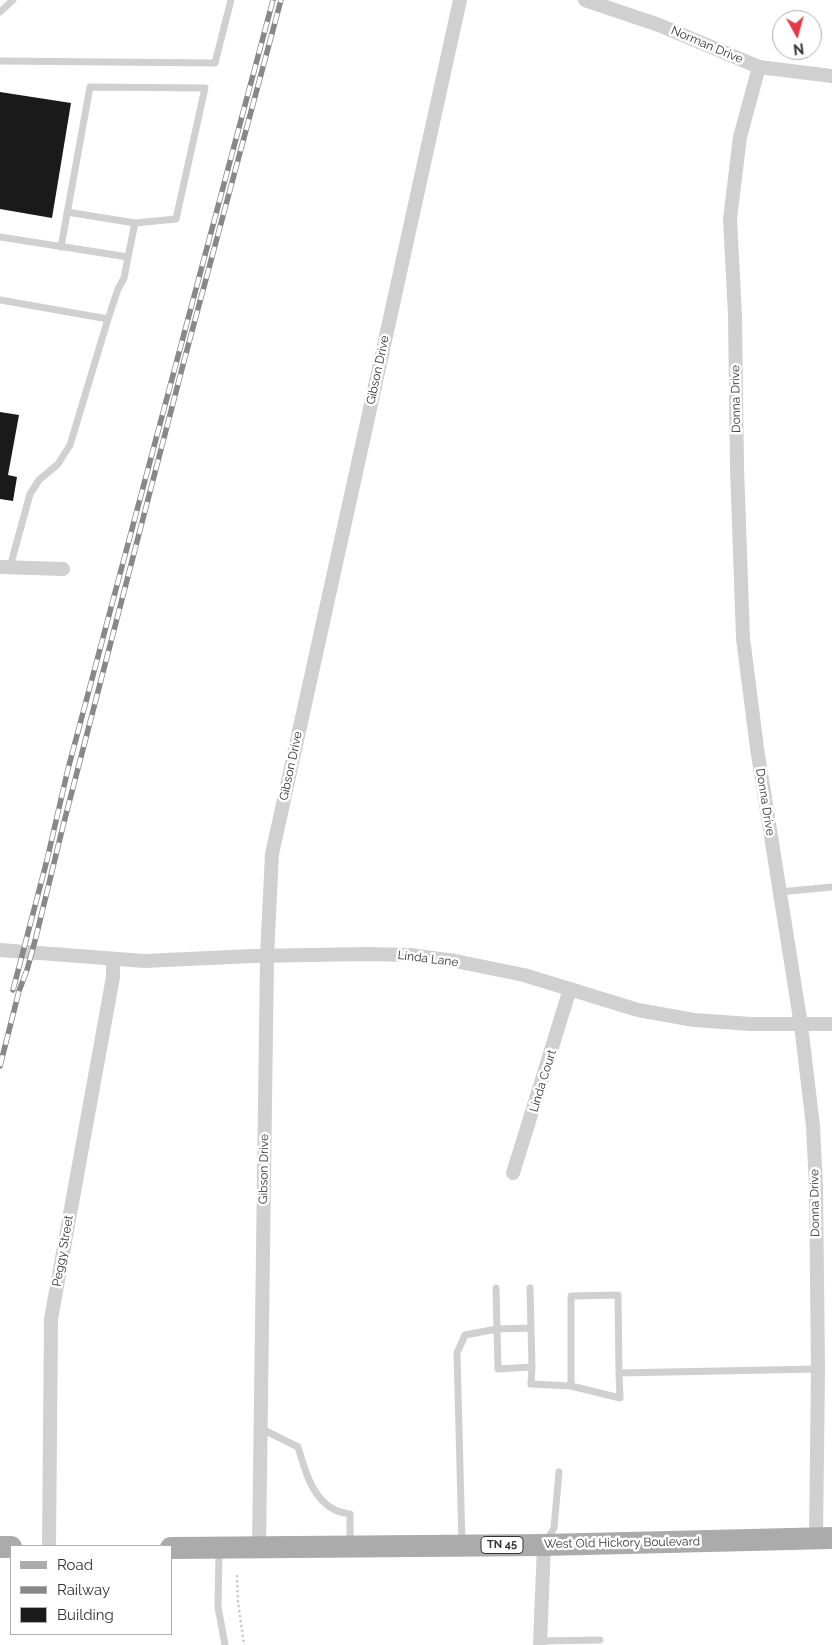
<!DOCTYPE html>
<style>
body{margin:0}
#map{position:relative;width:832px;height:1645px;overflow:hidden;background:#fff;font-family:Raleway,sans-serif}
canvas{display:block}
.legend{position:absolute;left:10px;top:1545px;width:162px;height:90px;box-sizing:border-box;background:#fff;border:1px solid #adadad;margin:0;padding:6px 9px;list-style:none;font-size:15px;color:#333}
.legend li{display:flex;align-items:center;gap:10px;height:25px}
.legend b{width:25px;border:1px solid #adadad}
.north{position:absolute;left:772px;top:10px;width:50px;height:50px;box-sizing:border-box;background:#fff;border:1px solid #adadad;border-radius:50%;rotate:173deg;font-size:14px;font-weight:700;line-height:20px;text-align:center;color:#333}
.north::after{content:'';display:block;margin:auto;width:18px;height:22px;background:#e63946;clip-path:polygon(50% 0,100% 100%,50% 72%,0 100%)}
</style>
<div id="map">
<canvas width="832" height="1645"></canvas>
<ul class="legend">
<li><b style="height:6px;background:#ababab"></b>Road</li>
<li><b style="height:6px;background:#888"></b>Railway</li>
<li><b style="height:14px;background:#1a1a1a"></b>Building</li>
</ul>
<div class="north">N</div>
</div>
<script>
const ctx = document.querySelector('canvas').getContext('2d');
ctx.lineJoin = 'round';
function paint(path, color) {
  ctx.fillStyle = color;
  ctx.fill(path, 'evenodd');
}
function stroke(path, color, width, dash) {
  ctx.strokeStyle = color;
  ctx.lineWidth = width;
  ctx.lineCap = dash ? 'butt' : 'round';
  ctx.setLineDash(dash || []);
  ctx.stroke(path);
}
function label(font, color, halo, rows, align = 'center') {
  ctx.font = font + ' Raleway,sans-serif';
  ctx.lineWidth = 5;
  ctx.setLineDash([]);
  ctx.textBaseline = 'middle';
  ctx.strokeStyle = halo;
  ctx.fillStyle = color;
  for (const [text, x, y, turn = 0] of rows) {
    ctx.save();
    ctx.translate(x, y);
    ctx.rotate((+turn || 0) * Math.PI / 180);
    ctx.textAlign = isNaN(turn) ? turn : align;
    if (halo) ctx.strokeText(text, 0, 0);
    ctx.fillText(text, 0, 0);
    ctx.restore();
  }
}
paint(new Path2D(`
 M 0,92 L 71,103 L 52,218 L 0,209 Z
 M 0,412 L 19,415 L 8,475 L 17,477 L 13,501 L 0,499 Z`), '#1a1a1a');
stroke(new Path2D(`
 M 237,1575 L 238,1602 L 244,1645`), '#cdcdcd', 2.5, [2.5, 2.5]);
stroke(new Path2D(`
 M 0,12 L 13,0
 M 0,61 L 215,63 L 231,0
 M 67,212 L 135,223
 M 0,237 L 128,257 L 135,223 L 176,219 L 205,88 L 90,87 L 61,247
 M 0,300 L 108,319 L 118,289 L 124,278 L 128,257
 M 10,567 L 30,494 L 39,480 L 58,464 L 70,445 L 108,319
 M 780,892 L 832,887
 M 496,1288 L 498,1369 L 532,1367 L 531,1384 L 571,1386
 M 530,1288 L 532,1367
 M 619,1373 L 620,1398 L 571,1386 L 571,1296 L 618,1295 L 619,1373 L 818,1369
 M 260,1428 L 298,1447 C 305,1470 312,1499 335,1510 C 339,1512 345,1513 350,1514 L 350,1544
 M 547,1540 L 554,1528 L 559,1472
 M 462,1544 L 457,1353 L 465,1335 L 497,1329 L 531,1328
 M 219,1551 L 218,1607 L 225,1645
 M 540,1641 L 600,1640`), '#d0d0d0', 7);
stroke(new Path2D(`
 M 585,0 L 659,25 L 759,67 L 832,76
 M 759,67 L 740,137 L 730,219 L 735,315 L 737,467 L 743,638 L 757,748 L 801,1025 L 813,1126 L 816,1187 L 818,1369 L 816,1538
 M 0,567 L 63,569
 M 0,950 L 144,961 L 253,956 L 367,954 L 410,955 L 455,961 L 524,975 L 638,1010 L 694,1020 L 751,1024 L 832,1024
 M 513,1173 L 570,989
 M 49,1546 L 51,1319 L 113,977 L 113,960
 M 259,1548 L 267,956 L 272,854 L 460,0
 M 540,1645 L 544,1545`), '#d0d0d0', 14);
stroke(new Path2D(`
 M 0,1547 L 11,1547
 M 171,1548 L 544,1545 L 832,1538`), '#ababab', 22);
const rail = new Path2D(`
 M 13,990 L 47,860 L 68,769 L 273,0
 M 0,1066 L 19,991 L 27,970 L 36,937 L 63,826 L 184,361 L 281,0`);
stroke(rail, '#888', 5.5);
stroke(rail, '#fff', 4, [11]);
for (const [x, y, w] of [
 [502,1545,42]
]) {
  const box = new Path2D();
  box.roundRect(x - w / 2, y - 8.5, w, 17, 4);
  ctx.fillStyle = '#fff';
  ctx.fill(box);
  stroke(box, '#333', 1);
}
label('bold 11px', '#333', null, [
 ["TN 45",502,1545]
]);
label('12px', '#333', '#fff', [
 ["Norman Drive",707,45,23],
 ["Gibson Drive",378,370,-78],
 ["Donna Drive",736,399,-91],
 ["Gibson Drive",291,766,-78],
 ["Donna Drive",765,802,81],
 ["Linda Lane",428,959,7],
 ["Linda Court",543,1081,-73],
 ["Gibson Drive",264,1169,-89],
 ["Donna Drive",815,1203,-91],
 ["Peggy Street",63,1251,-80],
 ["West Old Hickory Boulevard",622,1543,-1]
]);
</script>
